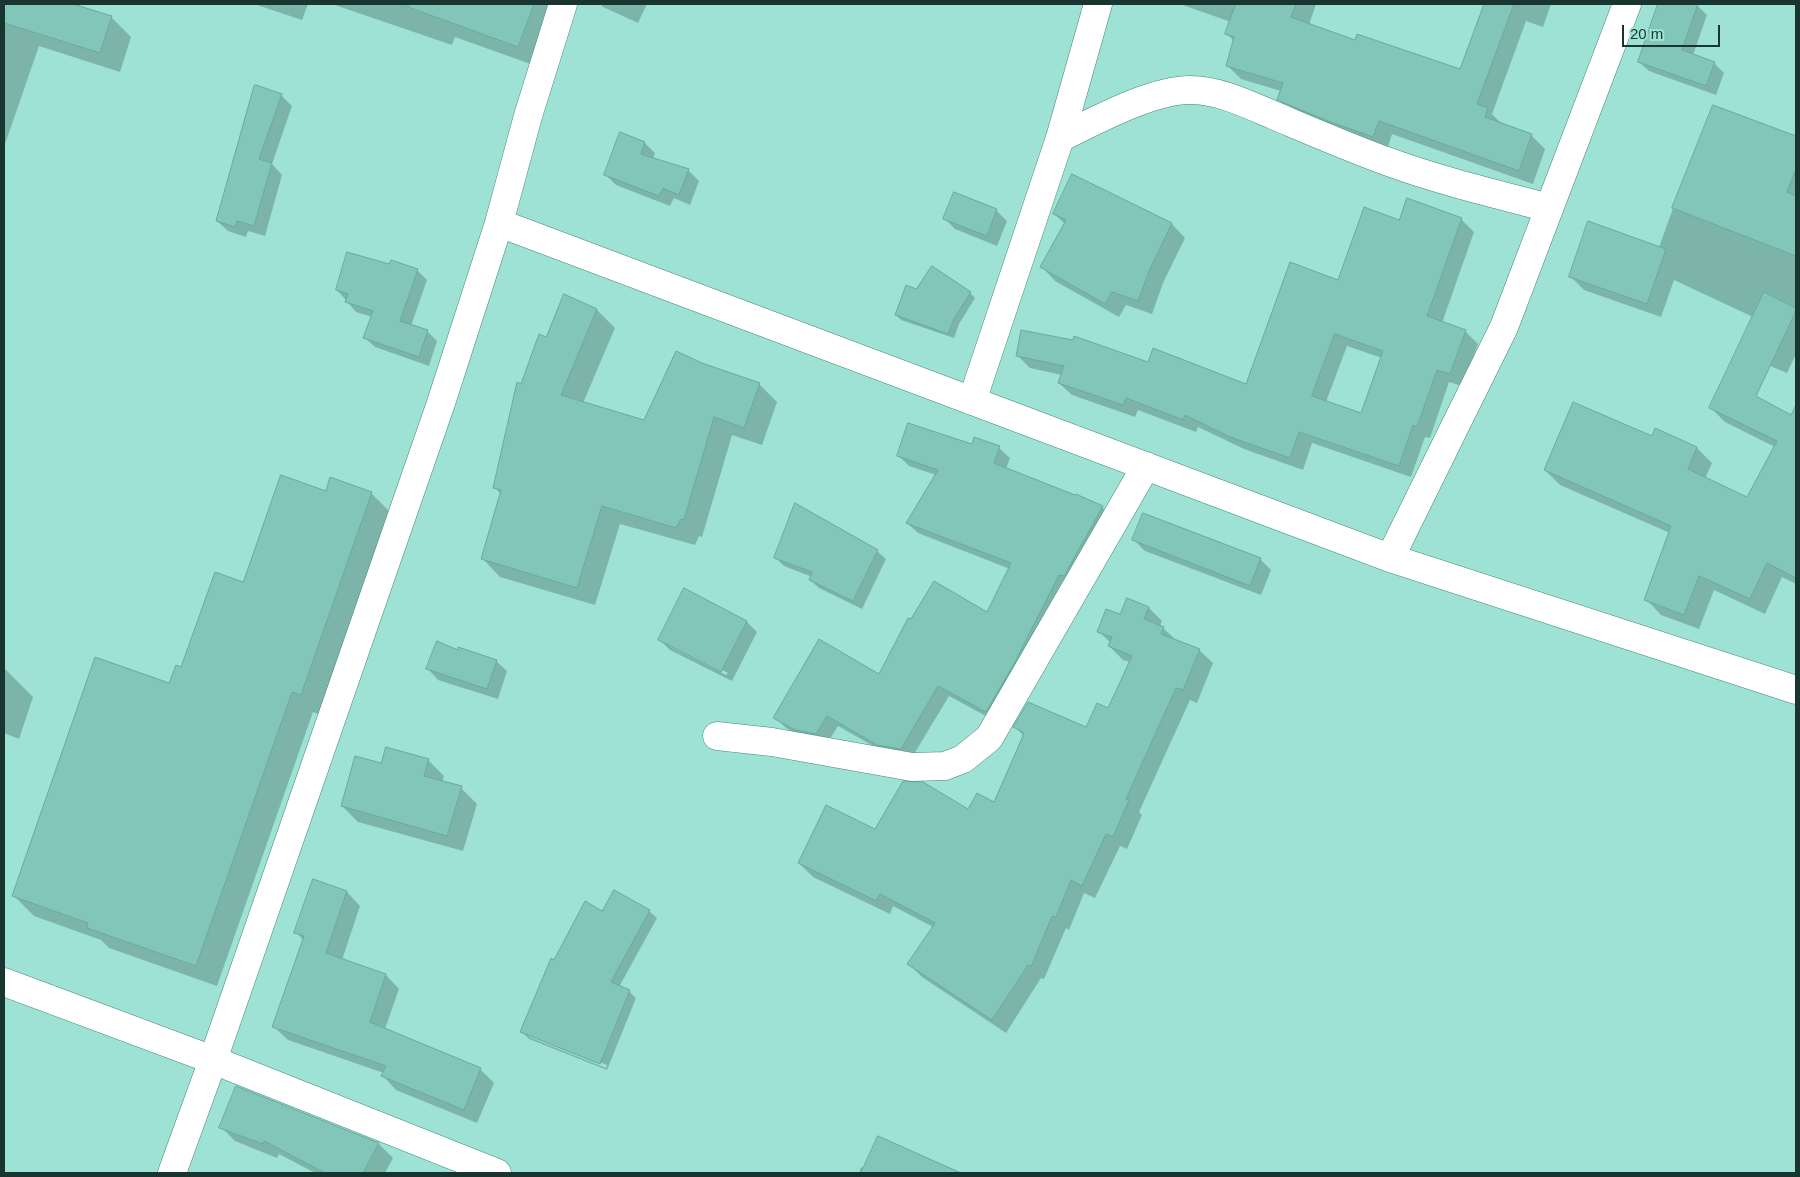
<!DOCTYPE html>
<style>
body{margin:0}
#map{position:relative;width:1800px;height:1177px;overflow:hidden;background:#9de2d4;font-family:Helvetica,sans-serif}
canvas{display:block}
.frame{position:absolute;inset:0;border:5px solid #183530;pointer-events:none}
.scale{position:absolute;left:1622px;top:25px;width:98px;height:22px;box-sizing:border-box;border:2px solid #183530;border-top:0;padding-left:6px;font-size:15px;line-height:18px;white-space:nowrap;color:#183530;-webkit-text-stroke:4px #9de2d4;paint-order:stroke}
</style>
<div id="map">
<canvas width="1800" height="1177"></canvas>
<div class="frame"></div>
<div class="scale">20 m</div>
</div>
<script>
const ctx = document.querySelector('canvas').getContext('2d');
ctx.lineJoin = 'round';
function paint(path, color) {
  ctx.fillStyle = color;
  ctx.fill(path, 'evenodd');
}
function stroke(path, color, width, dash) {
  ctx.strokeStyle = color;
  ctx.lineWidth = width;
  ctx.lineCap = dash ? 'butt' : 'round';
  ctx.setLineDash(dash || []);
  ctx.stroke(path);
}
paint(new Path2D(`
 M 4,4 L 42,4 L 73,14 L 111,17 L 131,37 L 120,72 L 39,46 L 4,147 Z
 M 254,4 L 308,4 L 302,20 Z
 M 332,4 L 562,4 L 539,67 L 455,37 L 452,45 Z
 M 600,4 L 647,4 L 638,23 L 603,7 Z
 M 1180,4 L 1316,4 L 1309,25 L 1356,42 L 1461,71 L 1485,4 L 1551,4 L 1543,27 L 1526,21 L 1492,114 L 1501,123 L 1531,135 L 1545,149 L 1533,184 L 1392,134 L 1387,150 L 1292,113 L 1278,99 L 1281,91 L 1241,79 L 1227,65 L 1234,41 L 1227,34 L 1231,22 Z
 M 1659,4 L 1693,4 L 1697,5 L 1707,15 L 1693,55 L 1714,63 L 1724,73 L 1716,95 L 1649,71 L 1639,62 Z
 M 281,95 L 292,106 L 272,164 L 282,175 L 265,236 L 248,231 L 246,237 L 228,231 L 217,221 Z
 M 1714,106 L 1796,137 L 1796,354 L 1787,373 L 1753,359 L 1753,317 L 1674,280 L 1661,317 L 1584,290 L 1571,277 L 1659,247 L 1684,178 Z
 M 645,143 L 655,153 L 653,159 L 689,171 L 699,181 L 690,205 L 674,198 L 670,206 L 616,185 L 606,175 Z
 M 1073,176 L 1172,224 L 1185,238 L 1163,283 L 1152,314 L 1126,305 L 1119,317 L 1055,281 L 1042,267 L 1066,225 L 1055,214 Z
 M 1408,200 L 1462,220 L 1474,232 L 1442,323 L 1465,331 L 1478,344 L 1462,386 L 1449,382 L 1430,438 L 1425,437 L 1411,477 L 1312,443 L 1303,470 L 1244,449 L 1198,427 L 1196,432 L 1138,410 L 1135,417 L 1072,395 L 1059,383 L 1062,375 L 1030,368 L 1017,355 L 1149,364 L 1246,385 L 1339,281 L 1400,221 ZM 1347,346 L 1382,358 L 1362,414 L 1326,402 Z
 M 996,210 L 1007,221 L 997,246 L 955,229 L 945,219 Z
 M 390,266 L 417,270 L 427,280 L 411,326 L 427,331 L 437,341 L 429,366 L 375,347 L 365,338 L 372,317 L 356,312 L 337,290 Z
 M 917,291 L 970,293 L 975,298 L 959,324 L 954,338 L 901,320 L 896,315 Z
 M 565,296 L 597,310 L 615,328 L 583,403 L 645,421 L 701,364 L 759,384 L 777,402 L 762,445 L 732,435 L 702,537 L 699,536 L 695,545 L 620,524 L 595,605 L 500,577 L 482,558 L 501,494 L 494,487 L 522,385 L 547,338 Z
 M 1723,380 L 1796,420 L 1796,584 L 1782,577 L 1765,614 L 1714,590 L 1699,629 L 1661,615 L 1646,599 L 1670,533 L 1560,485 L 1545,470 L 1653,437 L 1656,430 L 1697,448 L 1712,463 L 1705,479 L 1747,498 L 1775,447 L 1725,422 L 1710,407 Z
 M 972,446 L 999,448 L 1010,458 L 1006,469 L 1102,507 L 1112,518 L 997,722 L 949,696 L 911,759 L 889,755 L 838,726 L 827,744 L 807,740 L 786,728 L 775,717 L 879,675 L 988,613 L 1010,569 L 918,533 L 907,523 L 936,475 L 909,466 L 898,455 Z
 M 331,479 L 372,494 L 392,514 L 321,715 L 313,712 L 217,986 L 109,948 L 101,940 L 34,916 L 13,895 L 243,584 L 327,492 Z
 M 1134,540 L 1260,559 L 1271,570 L 1261,595 L 1145,551 Z
 M 877,551 L 886,559 L 862,609 L 819,588 L 810,580 L 812,577 L 784,566 L 775,557 Z
 M 1149,608 L 1162,621 L 1160,626 L 1163,628 L 1177,641 L 1199,650 L 1213,663 L 1197,703 L 1190,700 L 1139,812 L 1142,815 L 1127,849 L 1120,846 L 1095,898 L 1084,893 L 1069,930 L 1066,928 L 1044,979 L 1041,978 L 1006,1033 L 922,977 L 909,964 L 933,927 L 893,906 L 890,914 L 813,877 L 799,863 L 876,830 L 969,811 L 994,803 L 1023,735 L 1015,727 L 1087,729 L 1108,710 L 1130,662 L 1123,660 L 1109,646 L 1111,643 L 1099,632 L 1121,615 Z
 M 747,622 L 757,632 L 732,681 L 670,650 L 659,639 ZM 670,644 L 728,673 L 726,675 L 670,647 Z
 M 459,652 L 496,661 L 507,671 L 498,699 L 438,680 L 428,669 Z
 M 4,668 L 33,697 L 19,739 L 4,733 Z
 M 428,760 L 444,776 L 442,782 L 461,788 L 477,804 L 463,851 L 358,822 L 342,806 L 382,765 Z
 M 313,881 L 347,892 L 360,906 L 342,960 L 386,975 L 399,989 L 385,1029 L 480,1069 L 494,1083 L 477,1123 L 396,1090 L 383,1076 L 384,1073 L 288,1040 L 274,1027 L 304,941 L 296,932 Z
 M 649,911 L 657,918 L 619,987 L 629,991 L 636,998 L 607,1070 L 529,1039 L 522,1032 L 603,912 ZM 529,1034 L 607,1065 L 606,1068 L 529,1037 Z
 M 237,1088 L 379,1144 L 393,1158 L 385,1173 L 315,1173 L 279,1154 L 277,1158 L 235,1141 L 221,1127 Z
 M 861,1167 L 865,1169 L 938,1170 L 936,1173 L 859,1173 Z`), '#0003');
const building = new Path2D(`
 M 4,4 L 73,4 L 112,16 L 100,53 L 4,23 Z
 M 409,4 L 534,4 L 518,47 L 408,7 Z
 M 1236,4 L 1296,4 L 1291,17 L 1355,40 L 1357,34 L 1460,69 L 1484,4 L 1514,4 L 1477,104 L 1488,108 L 1485,117 L 1532,134 L 1519,171 L 1379,121 L 1373,137 L 1328,121 L 1277,100 L 1283,83 L 1226,66 L 1234,37 L 1225,34 Z
 M 1658,4 L 1698,4 L 1682,50 L 1715,62 L 1706,86 L 1638,62 Z
 M 256,85 L 282,94 L 259,159 L 272,163 L 254,226 L 237,221 L 235,227 L 216,221 L 254,86 Z
 M 1713,105 L 1796,136 L 1796,169 L 1787,192 L 1796,196 L 1796,256 L 1672,208 Z
 M 620,132 L 645,142 L 641,154 L 689,169 L 679,195 L 663,188 L 659,196 L 604,175 Z
 M 1072,174 L 1172,223 L 1150,269 L 1138,301 L 1112,292 L 1105,304 L 1040,267 L 1066,220 L 1053,214 Z
 M 954,192 L 997,209 L 987,236 L 943,219 Z
 M 1407,198 L 1462,218 L 1427,316 L 1466,330 L 1450,374 L 1437,370 L 1417,427 L 1413,425 L 1399,466 L 1299,432 L 1290,458 L 1230,437 L 1185,415 L 1183,420 L 1126,398 L 1123,405 L 1058,383 L 1064,366 L 1016,356 L 1021,330 L 1073,340 L 1074,336 L 1148,362 L 1153,348 L 1246,384 L 1290,262 L 1338,280 L 1364,207 L 1399,220 ZM 1335,334 L 1383,351 L 1361,413 L 1312,396 Z
 M 1588,221 L 1666,249 L 1647,304 L 1569,277 Z
 M 347,252 L 389,264 L 391,260 L 418,269 L 400,321 L 428,330 L 419,357 L 363,338 L 373,311 L 345,302 L 348,294 L 336,290 Z
 M 932,266 L 971,292 L 954,319 L 948,334 L 895,315 L 906,285 L 916,289 Z
 M 1764,292 L 1796,308 L 1796,311 L 1756,396 L 1791,415 L 1796,405 L 1796,578 L 1767,563 L 1750,599 L 1699,576 L 1684,615 L 1644,600 L 1671,526 L 1544,470 L 1573,402 L 1652,436 L 1655,428 L 1697,447 L 1688,469 L 1747,497 L 1777,441 L 1709,408 Z
 M 564,294 L 597,309 L 561,395 L 644,420 L 676,351 L 702,363 L 760,383 L 744,428 L 714,417 L 684,520 L 681,519 L 676,528 L 602,506 L 577,588 L 481,559 L 501,490 L 493,488 L 517,382 L 521,384 L 539,334 L 546,337 Z
 M 908,423 L 972,444 L 974,437 L 1000,446 L 994,463 L 1075,495 L 1076,494 L 1103,506 L 1064,576 L 1059,575 L 1015,662 L 986,712 L 938,686 L 901,749 L 877,745 L 827,716 L 816,734 L 795,730 L 773,718 L 819,639 L 879,674 L 908,618 L 911,619 L 934,581 L 987,612 L 1011,563 L 906,523 L 938,470 L 897,456 Z
 M 281,475 L 326,491 L 330,477 L 372,492 L 301,695 L 292,692 L 196,966 L 87,928 L 88,923 L 12,896 L 95,657 L 169,683 L 176,665 L 181,667 L 215,572 L 243,582 Z
 M 795,503 L 878,550 L 853,601 L 809,580 L 812,572 L 774,558 Z
 M 1143,513 L 1261,558 L 1250,586 L 1132,540 Z
 M 684,588 L 747,621 L 721,672 L 658,640 Z
 M 1127,598 L 1149,607 L 1144,619 L 1164,627 L 1161,634 L 1200,649 L 1183,690 L 1176,688 L 1126,799 L 1129,800 L 1113,837 L 1106,834 L 1082,886 L 1071,880 L 1056,917 L 1052,916 L 1031,967 L 1028,965 L 992,1020 L 907,964 L 935,923 L 880,894 L 876,901 L 798,863 L 826,805 L 875,829 L 903,781 L 923,782 L 968,809 L 977,793 L 994,802 L 1023,736 L 1023,732 L 1013,727 L 1028,702 L 1086,727 L 1097,703 L 1108,708 L 1132,656 L 1108,646 L 1112,637 L 1097,632 L 1106,609 L 1120,614 Z
 M 437,641 L 458,650 L 458,647 L 497,660 L 487,689 L 426,669 Z
 M 386,747 L 429,759 L 424,776 L 462,786 L 447,836 L 341,806 L 355,756 L 381,763 Z
 M 313,879 L 347,891 L 326,953 L 386,974 L 370,1022 L 481,1068 L 464,1110 L 381,1076 L 386,1066 L 272,1027 L 304,936 L 294,933 Z
 M 614,890 L 650,910 L 611,982 L 630,990 L 600,1064 L 520,1032 L 551,958 L 554,960 L 585,901 L 602,911 Z
 M 236,1086 L 379,1143 L 363,1173 L 325,1173 L 264,1141 L 263,1144 L 219,1128 Z
 M 878,1136 L 961,1173 L 861,1173 Z`);
paint(building, '#82c6b9');
stroke(building, '#66aa9d', 1);
const minor = new Path2D(`
 M 1060,138 C 1095,121 1151,90 1190,90 C 1219,90 1247,104 1273,115 C 1311,131 1350,148 1389,162 C 1441,181 1496,194 1549,208
 M 499,223 L 1390,558 L 1796,690
 M 972,401 L 1060,138 L 1098,4
 M 1390,558 L 1504,327 L 1627,4
 M 717,736 L 772,742 L 912,767 L 945,766 L 963,759 L 989,738 L 1146,466
 M 4,982 L 213,1060 L 497,1173
 M 172,1173 L 213,1060 L 441,403 L 499,223 L 528,116 L 563,4`);
stroke(minor, '#44887c', 29);
stroke(minor, '#fff', 28);
</script>
